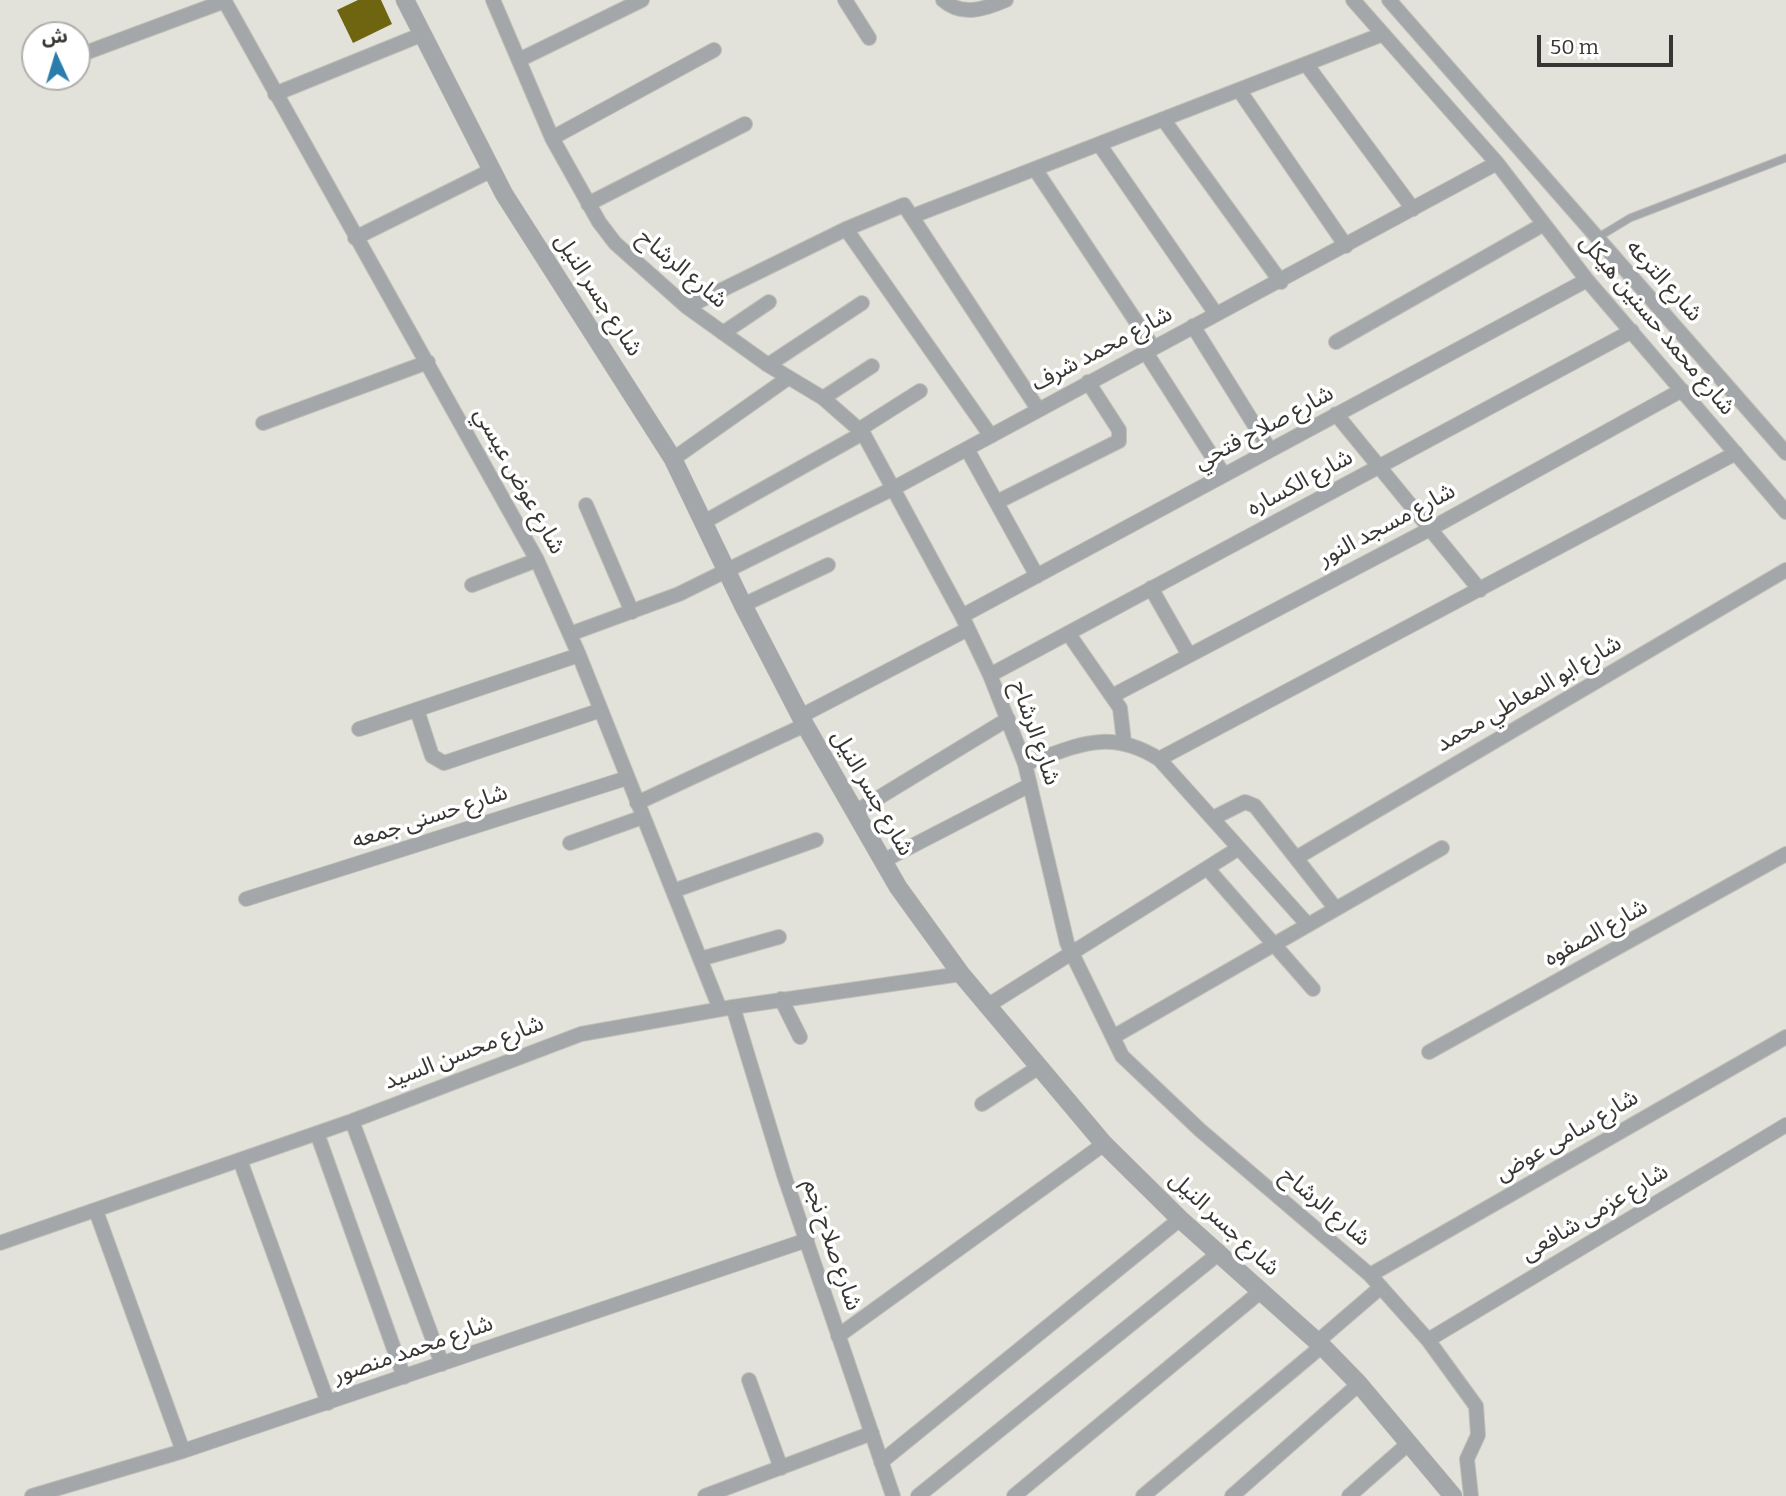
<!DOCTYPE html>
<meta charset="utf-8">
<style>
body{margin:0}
#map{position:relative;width:1786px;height:1496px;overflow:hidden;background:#e3e2da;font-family:Bitter,"Noto Sans Arabic",serif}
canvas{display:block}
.north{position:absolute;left:21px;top:21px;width:70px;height:70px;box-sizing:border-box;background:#fff;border:2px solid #afafad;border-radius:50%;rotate:356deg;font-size:19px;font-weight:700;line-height:28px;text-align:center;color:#373633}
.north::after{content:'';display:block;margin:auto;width:24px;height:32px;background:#2a7cac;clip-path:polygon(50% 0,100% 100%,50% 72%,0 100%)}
.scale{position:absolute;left:1537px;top:35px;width:136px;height:32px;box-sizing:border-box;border:4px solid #373633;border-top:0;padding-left:9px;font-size:21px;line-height:24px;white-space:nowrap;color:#373633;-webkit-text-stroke:5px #fff;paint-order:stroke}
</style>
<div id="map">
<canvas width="1786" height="1496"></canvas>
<div class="north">ش</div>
<div class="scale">50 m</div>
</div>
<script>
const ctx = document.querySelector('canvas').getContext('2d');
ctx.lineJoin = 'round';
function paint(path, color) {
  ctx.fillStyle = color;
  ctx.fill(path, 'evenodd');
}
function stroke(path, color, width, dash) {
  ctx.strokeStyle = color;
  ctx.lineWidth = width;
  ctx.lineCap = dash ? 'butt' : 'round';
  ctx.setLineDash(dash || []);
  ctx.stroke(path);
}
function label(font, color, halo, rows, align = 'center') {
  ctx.font = font + ' Bitter,"Noto Sans Arabic",serif';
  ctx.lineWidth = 7;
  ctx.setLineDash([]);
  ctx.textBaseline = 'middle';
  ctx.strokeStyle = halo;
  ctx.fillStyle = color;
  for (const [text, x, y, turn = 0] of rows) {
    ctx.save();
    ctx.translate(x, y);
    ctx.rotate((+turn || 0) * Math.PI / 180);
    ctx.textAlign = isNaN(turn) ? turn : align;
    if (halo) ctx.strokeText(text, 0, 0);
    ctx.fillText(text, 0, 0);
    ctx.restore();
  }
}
paint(new Path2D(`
 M 358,0 L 381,0 L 392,24 L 353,43 L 337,10 Z`), '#6f6511');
const service = new Path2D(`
 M 1597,238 L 1630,218 L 1786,158`);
const minor = new Path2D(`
 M 224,0 L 537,560 L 579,655 L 720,1009
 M 493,0 L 552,138 L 599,222 L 615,243 L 687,307 L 768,365 L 823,398 L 863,433 L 962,616 L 990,675 L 1025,764 L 1067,943 L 1122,1056 L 1200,1130 L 1370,1275 L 1428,1340 L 1476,1406 L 1478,1435 L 1467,1459 L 1471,1496
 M 845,0 L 869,38
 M 943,0 C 962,17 985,9 1006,0
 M 1353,0 L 1497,163 L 1587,280 L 1786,512
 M 1389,0 L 1786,453
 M 77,56 L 225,1
 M 519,60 L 642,0
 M 1306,64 L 1413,209
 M 1239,90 L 1346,246
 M 275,94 L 423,34
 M 1163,119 L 1281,282
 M 552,138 L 714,50
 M 1099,144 L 1216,314
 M 1035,169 L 1153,347
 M 588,204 L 745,124
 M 913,216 L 1383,34
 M 846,229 L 991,436
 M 355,238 L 492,170
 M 687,307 L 846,229 L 904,205 L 1038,409
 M 1193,326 L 1270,450
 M 723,333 L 769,302
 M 1336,342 L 1544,224
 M 1145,351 L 1224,475
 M 768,365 L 862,303
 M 823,398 L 872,366
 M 1336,414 L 1480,590
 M 263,423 L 428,362
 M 860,429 L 920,391
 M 967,449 L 1037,576
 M 673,459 L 788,378
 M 997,502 L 1119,441 L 1119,430 L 1088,382
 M 586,505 L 632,612
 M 704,522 L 863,433
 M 472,585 L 537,560
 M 1151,588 L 1189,655
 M 743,605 L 828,565
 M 962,616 L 1587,280
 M 1068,633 L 1120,708 L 1124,742
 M 570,634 L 679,594 L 894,488 L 1497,163
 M 990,675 L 1632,331
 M 1112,696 L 1430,529 L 1682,390
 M 417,710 L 432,756 L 444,763 L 601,710
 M 801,716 L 968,629
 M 359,729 L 579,655
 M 1159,759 L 1736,453
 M 1025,764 C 1077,746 1108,727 1159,759 L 1308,925
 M 637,803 L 805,725
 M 855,812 L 1008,719
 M 1213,818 L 1245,802 L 1255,806 L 1336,909
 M 570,843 L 643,817
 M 1296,858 L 1786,570
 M 883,861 L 1030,785
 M 1207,868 L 1313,989
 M 673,891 L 816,840
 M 246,899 L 627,778
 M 700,959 L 779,937
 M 781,999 L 800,1037
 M 987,1006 L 1239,848
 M 733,1007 L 784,1175 L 893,1496
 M 1113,1037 L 1442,848
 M 1429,1052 L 1786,854
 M 982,1104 L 1039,1067
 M 352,1121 L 442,1364
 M 317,1133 L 404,1377
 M 240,1160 L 328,1403
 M 96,1211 L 183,1451
 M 0,1243 L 352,1121 L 581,1034 L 733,1007 L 961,974
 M 1370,1275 L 1786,1037
 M 838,1336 L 1104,1144
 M 1428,1340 L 1786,1125
 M 1317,1342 L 1381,1287
 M 749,1380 L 781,1468
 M 881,1462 L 1180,1219
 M 32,1496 L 183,1451 L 807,1240
 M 705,1496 L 872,1433
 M 918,1496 L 1218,1254
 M 1014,1496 L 1260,1292
 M 1143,1496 L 1322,1346
 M 1232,1496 L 1359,1384
 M 1349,1496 L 1409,1443`);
const tertiary = new Path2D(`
 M 405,0 L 504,194 L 673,459 L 743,605 L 805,725 L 898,887 L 961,974 L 1104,1144 L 1180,1219 L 1322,1346 L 1359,1384 L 1453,1496`);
stroke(service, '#c1c0b9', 9);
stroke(minor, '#c1c0b9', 16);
stroke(tertiary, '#c1c0b9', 19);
stroke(service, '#a4a7aa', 7);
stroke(minor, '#a4a7aa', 14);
stroke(tertiary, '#a4a7aa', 18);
label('23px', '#373633', '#fff', [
 ["شارع الرشاح",682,269,40],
 ["شارع الترعه",1664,281,48],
 ["شارع جسر النيل",598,295,57],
 ["شارع محمد حسنين هيكل",1657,325,50],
 ["شارع محمد شرف",1102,349,-28],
 ["شارع صلاح فتحي",1264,428,-28],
 ["شارع عوض عيسي",519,481,61],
 ["شارع الكساره",1300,483,-28],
 ["شارع مسجد النور",1387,525,-28],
 ["شارع ابو المعاطي محمد",1529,694,-30],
 ["شارع الرشاح",1035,733,71],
 ["شارع جسر النيل",872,793,60],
 ["شارع حسنى جمعه",430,817,-18],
 ["شارع الصفوه",1596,933,-29],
 ["شارع محسن السيد",464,1053,-21],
 ["شارع سامى عوض",1567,1136,-30],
 ["شارع الرشاح",1325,1207,40],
 ["شارع عزمى شافعى",1595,1213,-31],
 ["شارع جسر النيل",1224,1224,43],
 ["شارع صلاح نجم",832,1245,71],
 ["شارع محمد منصور",413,1350,-19]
]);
</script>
